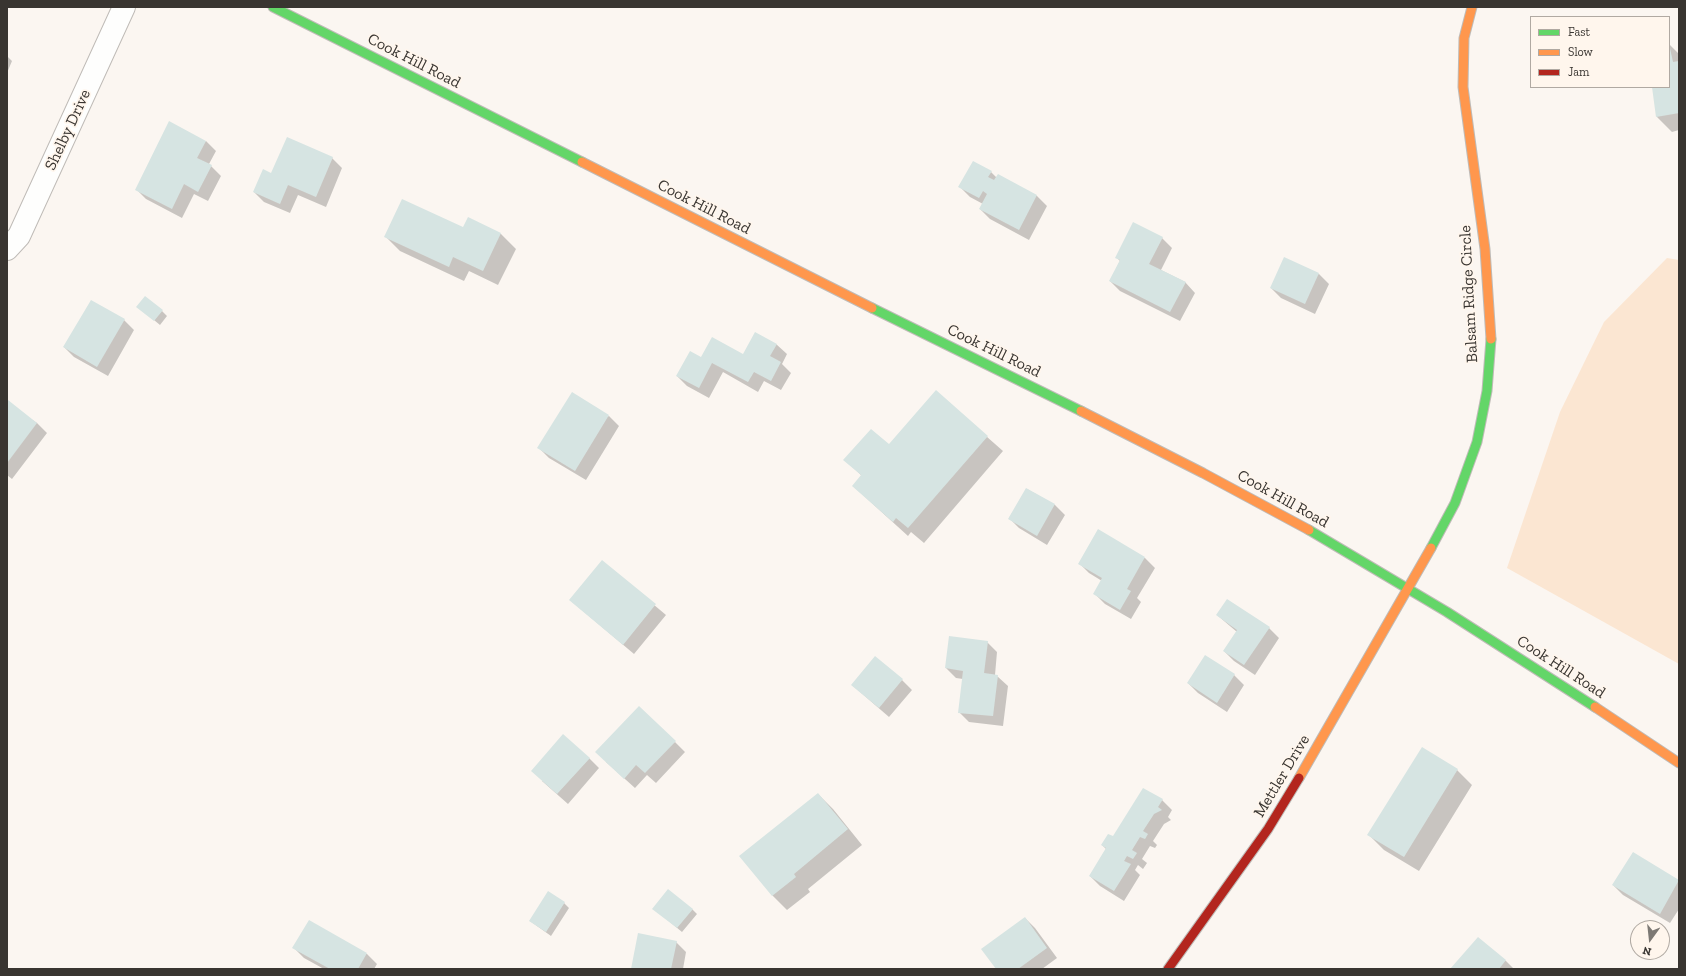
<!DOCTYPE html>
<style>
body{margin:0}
#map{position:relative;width:1686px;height:976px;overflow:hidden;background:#fbf6f1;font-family:"Zilla Slab",serif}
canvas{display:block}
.frame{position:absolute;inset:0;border:8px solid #393531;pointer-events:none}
.legend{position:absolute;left:1530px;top:16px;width:140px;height:72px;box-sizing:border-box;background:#fff6ed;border:1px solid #b0a9a2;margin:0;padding:5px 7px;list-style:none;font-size:12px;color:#393531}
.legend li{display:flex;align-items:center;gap:8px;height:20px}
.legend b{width:20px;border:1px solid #b0a9a2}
.north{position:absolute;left:1630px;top:920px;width:40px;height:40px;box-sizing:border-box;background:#fff6ed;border:1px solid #b0a9a2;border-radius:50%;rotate:195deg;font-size:11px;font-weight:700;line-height:16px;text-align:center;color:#393531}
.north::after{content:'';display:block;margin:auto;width:14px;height:18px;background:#7d7974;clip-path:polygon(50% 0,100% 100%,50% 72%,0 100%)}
</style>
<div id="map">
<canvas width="1686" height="976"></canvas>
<div class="frame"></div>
<ul class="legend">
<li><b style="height:5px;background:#63d668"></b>Fast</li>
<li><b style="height:5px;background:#ff974d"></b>Slow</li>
<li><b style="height:5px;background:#b3261e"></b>Jam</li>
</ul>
<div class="north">N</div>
</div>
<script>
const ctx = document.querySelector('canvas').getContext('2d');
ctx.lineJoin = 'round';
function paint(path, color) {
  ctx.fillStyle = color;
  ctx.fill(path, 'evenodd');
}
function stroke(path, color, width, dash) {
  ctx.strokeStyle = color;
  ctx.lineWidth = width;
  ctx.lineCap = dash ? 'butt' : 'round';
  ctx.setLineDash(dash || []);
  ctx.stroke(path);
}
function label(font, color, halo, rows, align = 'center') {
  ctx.font = font + ' "Zilla Slab",serif';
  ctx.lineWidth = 3.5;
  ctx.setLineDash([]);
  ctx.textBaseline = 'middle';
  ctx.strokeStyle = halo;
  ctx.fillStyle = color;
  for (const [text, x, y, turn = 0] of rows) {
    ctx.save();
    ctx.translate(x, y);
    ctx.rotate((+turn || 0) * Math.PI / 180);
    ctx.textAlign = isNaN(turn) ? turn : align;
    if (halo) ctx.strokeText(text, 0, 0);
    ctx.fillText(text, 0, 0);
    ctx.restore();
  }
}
paint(new Path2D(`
 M 1667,258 L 1679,260 L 1679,664 L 1507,568 L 1560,412 L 1604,322 Z`), '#fbe6d2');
paint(new Path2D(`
 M 1670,45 L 1679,54 L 1679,130 L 1672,132 L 1657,117 L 1653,87 L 1669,87 Z
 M 7,56 L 12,61 L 7,73 Z
 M 206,141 L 216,151 L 209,164 L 221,176 L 208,201 L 194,194 L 182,218 L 146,199 L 136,189 Z
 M 332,158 L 342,168 L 326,207 L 298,195 L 290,213 L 264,202 L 254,192 L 271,174 Z
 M 991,172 L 997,178 L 998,176 L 1037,196 L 1047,206 L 1029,240 L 990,219 L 980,209 L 983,204 L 970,197 L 960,187 Z
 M 468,219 L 501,234 L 516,249 L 498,285 L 469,271 L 464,281 L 400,251 L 385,236 L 464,228 Z
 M 1162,238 L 1172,248 L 1161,270 L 1185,282 L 1195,293 L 1180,321 L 1120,291 L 1110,281 L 1120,261 L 1116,257 Z
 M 1319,274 L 1329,284 L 1315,314 L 1281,298 L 1271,288 Z
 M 143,311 L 162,311 L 167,316 L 160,325 Z
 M 124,320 L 134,330 L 108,376 L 74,357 L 64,347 Z
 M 776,344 L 787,354 L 782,364 L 791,373 L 781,390 L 764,381 L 758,392 L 723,372 L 709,398 L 687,386 L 677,376 L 702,358 L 744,355 Z
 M 936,392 L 1003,451 L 924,543 L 911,532 L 908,536 L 853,486 L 862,476 L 845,460 L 889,446 Z
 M 7,403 L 37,423 L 47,433 L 12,479 L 7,475 Z
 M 609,416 L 619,426 L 586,480 L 549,458 L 539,448 Z
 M 1027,489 L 1055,505 L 1065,515 L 1047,545 L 1019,528 L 1009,518 Z
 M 1145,558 L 1155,568 L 1137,598 L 1141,602 L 1131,619 L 1105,604 L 1095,594 L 1102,581 L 1089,573 L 1079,563 Z
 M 602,561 L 666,615 L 634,654 L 570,600 Z
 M 1217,615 L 1269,628 L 1279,638 L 1255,675 L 1234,661 L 1224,651 L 1237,632 Z
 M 987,642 L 997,652 L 995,675 L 997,676 L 1008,686 L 1003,726 L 969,722 L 959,712 L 963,679 L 956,678 L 946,668 Z
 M 1205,657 L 1234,675 L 1244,685 L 1227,712 L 1198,693 L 1188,683 Z
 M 902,680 L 912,690 L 889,717 L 852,685 Z
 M 675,742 L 685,752 L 656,783 L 647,775 L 635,788 L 606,762 Z
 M 589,758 L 599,768 L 568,804 L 542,781 Z
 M 1457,770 L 1472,785 L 1419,871 L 1384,850 L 1369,835 Z
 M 818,794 L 833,809 L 862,845 L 808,889 L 810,892 L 787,910 L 772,895 Z
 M 1162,800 L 1172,810 L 1168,817 L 1171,820 L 1164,824 L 1153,841 L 1157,845 L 1155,848 L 1150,846 L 1142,859 L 1147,863 L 1143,869 L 1138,865 L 1135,870 L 1140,875 L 1124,901 L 1100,886 L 1090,876 L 1106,849 L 1102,845 Z
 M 1633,853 L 1679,881 L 1679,909 L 1670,923 L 1623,895 L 1613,885 Z
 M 564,903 L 569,908 L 551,936 L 530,921 Z
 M 692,909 L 697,914 L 682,932 L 659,913 Z
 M 1025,918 L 1035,928 L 1057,958 L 1042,969 L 997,969 Z
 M 1478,938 L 1506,961 L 1514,969 L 1452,969 Z
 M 676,942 L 686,952 L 683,969 L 632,969 Z
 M 294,948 L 367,954 L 377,964 L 374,969 L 324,969 L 304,958 Z`), '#0003');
paint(new Path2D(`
 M 1669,44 L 1673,62 L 1679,61 L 1679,113 L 1656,117 L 1652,87 L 1669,87 Z
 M 169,121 L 206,141 L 197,158 L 212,165 L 198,192 L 184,184 L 172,209 L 135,190 Z
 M 287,137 L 333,157 L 316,197 L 288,185 L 280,204 L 253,192 L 263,169 L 271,173 Z
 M 973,161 L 992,171 L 988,177 L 994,180 L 998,174 L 1037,195 L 1019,230 L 979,209 L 987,194 L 983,191 L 979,198 L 958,187 Z
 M 402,199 L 463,227 L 468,217 L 501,233 L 483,271 L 453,257 L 449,267 L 384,237 Z
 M 1133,222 L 1163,237 L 1149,264 L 1186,282 L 1170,312 L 1109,281 L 1120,260 L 1115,258 Z
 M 1284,257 L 1319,273 L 1305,304 L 1270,288 Z
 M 145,296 L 163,310 L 154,321 L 136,307 Z
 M 91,300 L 125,319 L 97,367 L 63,347 Z
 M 755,332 L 777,344 L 770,356 L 781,362 L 771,381 L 754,372 L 748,382 L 712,363 L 699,388 L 676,376 L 690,351 L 701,357 L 712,337 L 743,354 Z
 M 936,390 L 988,436 L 908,528 L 896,518 L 893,522 L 852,486 L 861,475 L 843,460 L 871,429 L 889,444 Z
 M 572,392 L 609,415 L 575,471 L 537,448 Z
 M 8,400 L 37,423 L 7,463 L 7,402 Z
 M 1026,488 L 1055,504 L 1037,536 L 1008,519 Z
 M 1098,529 L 1145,557 L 1127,589 L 1131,591 L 1120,610 L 1093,594 L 1102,578 L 1078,564 Z
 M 602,560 L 656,604 L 623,645 L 569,600 Z
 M 1227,599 L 1270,627 L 1244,665 L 1223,651 L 1237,630 L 1216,615 Z
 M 949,636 L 988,641 L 984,673 L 998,675 L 993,716 L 958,713 L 963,671 L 945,668 Z
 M 1205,655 L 1235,674 L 1217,703 L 1187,683 Z
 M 875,656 L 903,679 L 879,708 L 851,685 Z
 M 639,706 L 676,741 L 645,773 L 636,765 L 624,779 L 595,752 Z
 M 563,734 L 590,758 L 557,794 L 531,771 Z
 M 1422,747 L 1458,769 L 1404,857 L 1367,835 Z
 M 1143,788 L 1163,799 L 1158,807 L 1162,810 L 1154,814 L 1143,831 L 1148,834 L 1145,839 L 1140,837 L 1132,850 L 1137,853 L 1133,859 L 1127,856 L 1124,861 L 1131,864 L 1114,891 L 1089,876 L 1106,848 L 1101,845 L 1108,834 L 1113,836 Z
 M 818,793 L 848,829 L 794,874 L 796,877 L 772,896 L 739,856 Z
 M 1633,852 L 1679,880 L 1660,914 L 1612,885 Z
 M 668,889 L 693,909 L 677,928 L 652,909 Z
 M 548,891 L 565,902 L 546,932 L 529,921 Z
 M 1025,917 L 1047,948 L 1018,969 L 996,969 L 981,949 Z
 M 309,920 L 367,953 L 358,969 L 330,969 L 292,948 Z
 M 638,933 L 677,941 L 671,969 L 631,969 Z
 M 1478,937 L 1506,960 L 1499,969 L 1450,969 Z`), '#d6e4e2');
const street = new Path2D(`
 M 7,249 L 19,236 L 124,7`);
const fast = new Path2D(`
 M 273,7 L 582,162
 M 872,308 L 1081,411
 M 1309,530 L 1447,612 L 1595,707
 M 1431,548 L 1455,503 L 1477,442 L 1487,391 L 1491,339`);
const slow = new Path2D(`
 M 1472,7 L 1464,38 L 1463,87 L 1485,249 L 1491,339
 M 582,162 L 872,308
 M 1081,411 L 1203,473 L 1309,530
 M 1595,707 L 1679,763
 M 1299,778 L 1431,548`);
const jam = new Path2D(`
 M 1168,969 L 1268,829 L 1299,778`);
stroke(street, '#bfbbb7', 24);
stroke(fast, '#bfbbb7', 11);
stroke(slow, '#bfbbb7', 11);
stroke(jam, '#bfbbb7', 11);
stroke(street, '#fefefd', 22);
stroke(fast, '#63d668', 9);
stroke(slow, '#ff974d', 9);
stroke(jam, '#b3261e', 9);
label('16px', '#393531', '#fff6ed', [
 ["Cook Hill Road",414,61,27],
 ["Shelby Drive",68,130,-65],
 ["Cook Hill Road",704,207,27],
 ["Balsam Ridge Circle",1469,294,-93],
 ["Cook Hill Road",994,351,26],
 ["Cook Hill Road",1283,499,29],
 ["Cook Hill Road",1561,667,33],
 ["Mettler Drive",1282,776,-59]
]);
</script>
